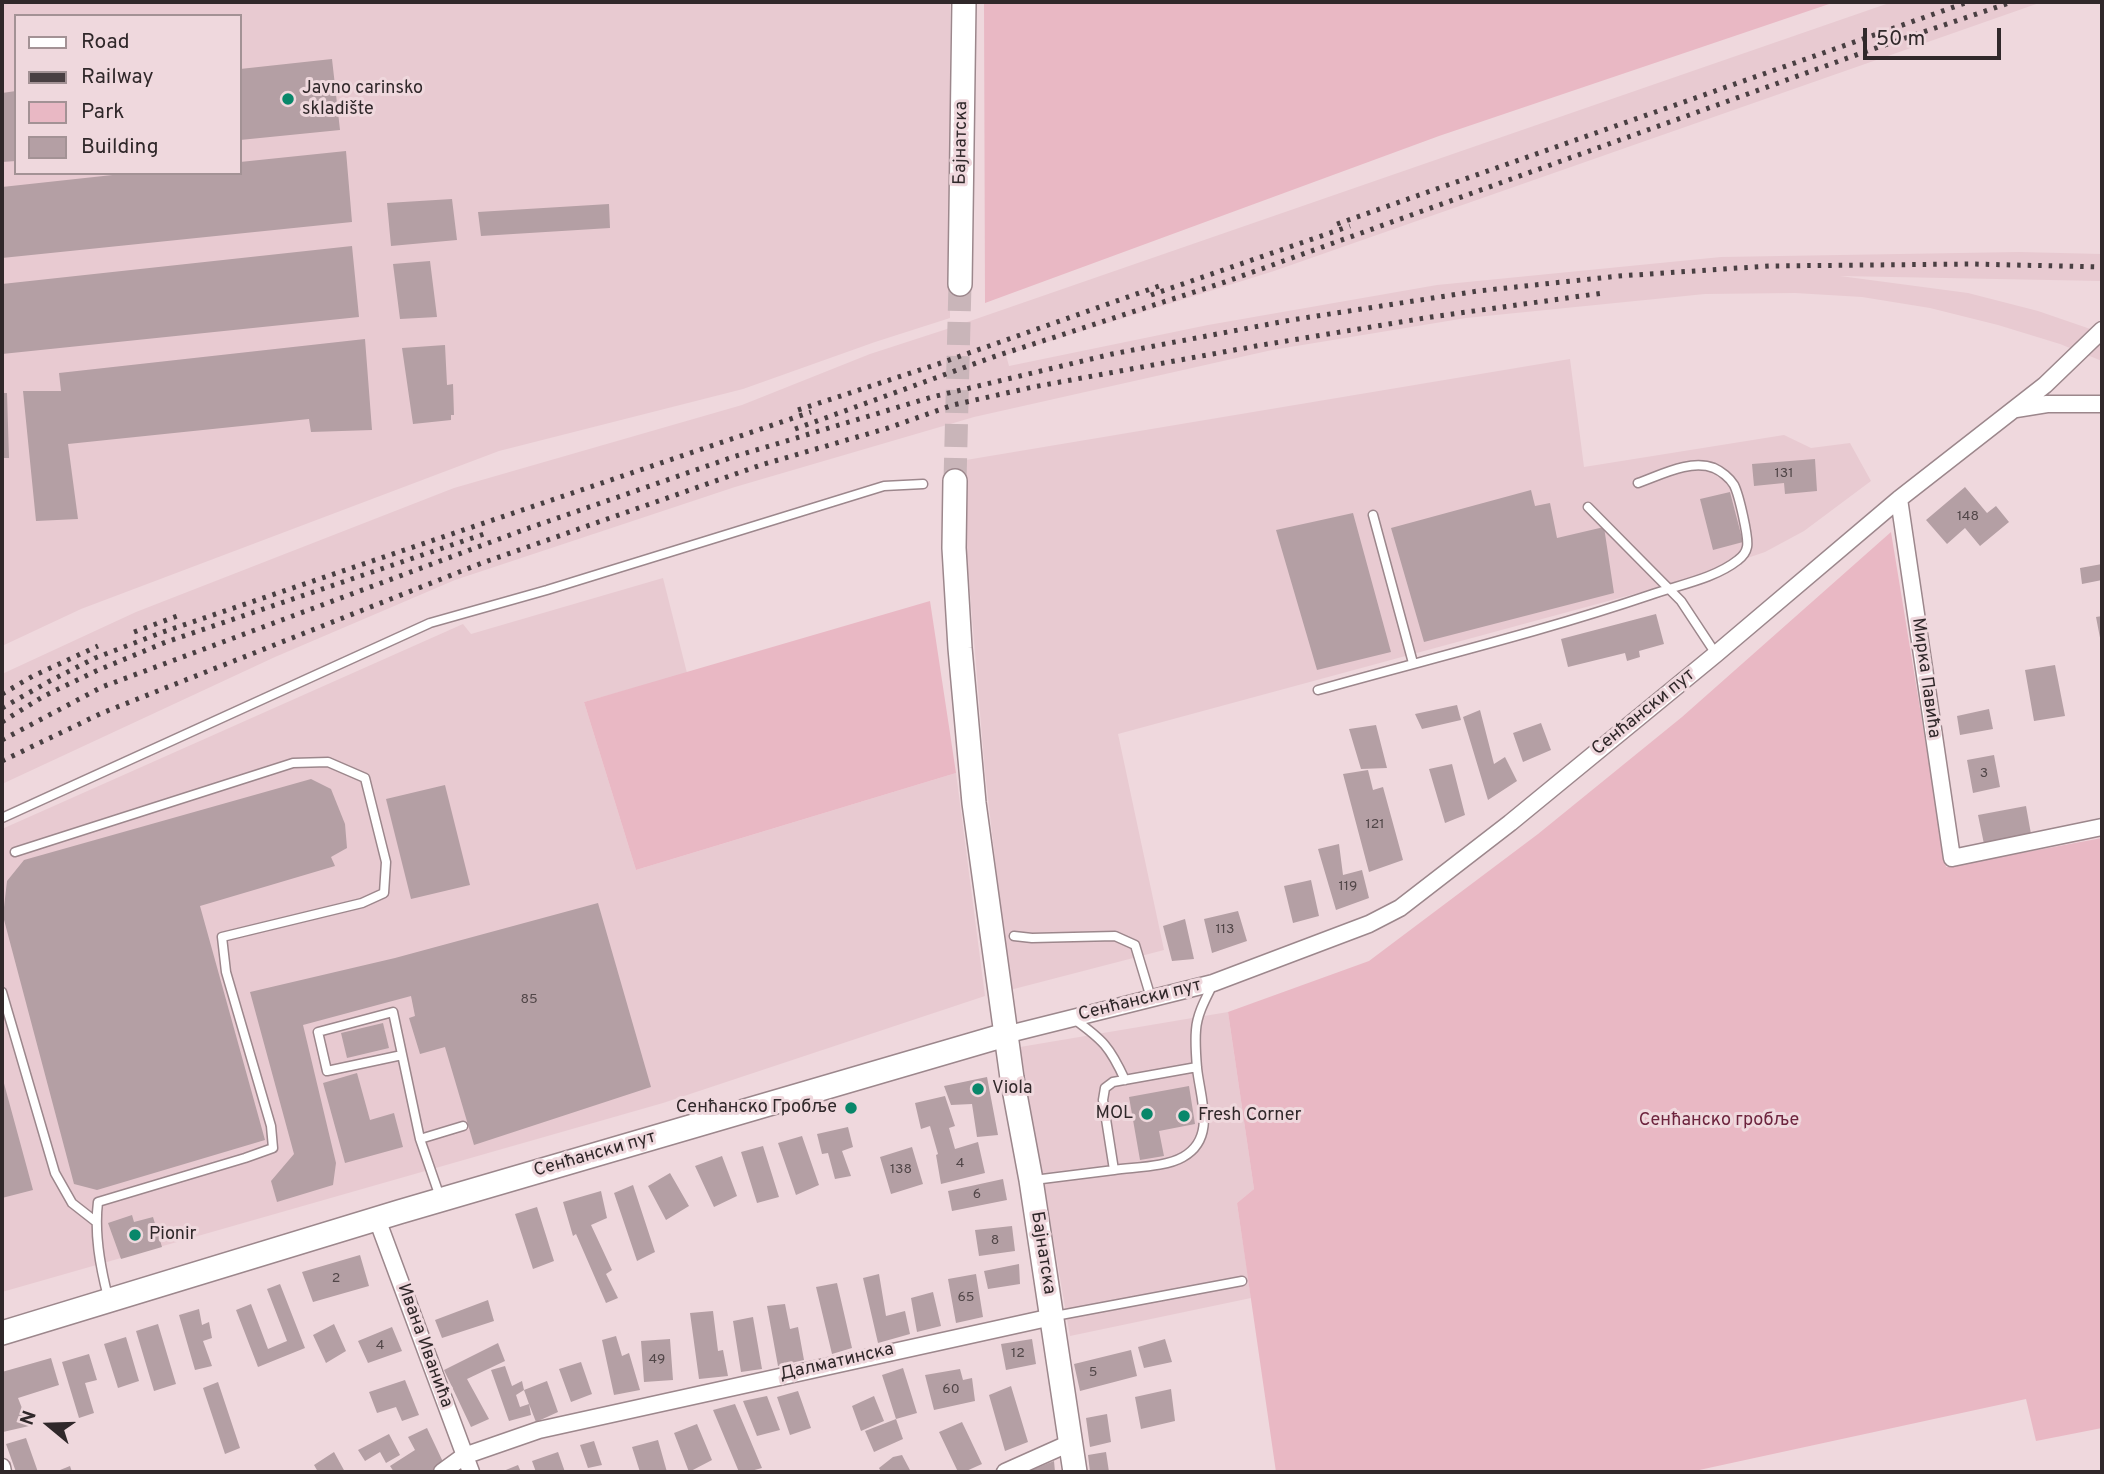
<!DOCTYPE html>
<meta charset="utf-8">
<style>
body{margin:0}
#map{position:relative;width:2104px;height:1474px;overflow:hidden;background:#efd8dd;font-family:Overpass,sans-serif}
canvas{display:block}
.frame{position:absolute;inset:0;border:4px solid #30282a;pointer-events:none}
.legend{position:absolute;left:14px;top:14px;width:228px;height:161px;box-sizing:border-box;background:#efd8dd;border:2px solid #a39295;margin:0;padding:9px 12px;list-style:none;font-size:21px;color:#30282a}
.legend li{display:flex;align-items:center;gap:14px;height:35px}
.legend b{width:35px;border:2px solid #a39295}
.north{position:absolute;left:14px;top:1390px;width:70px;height:70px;-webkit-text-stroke:5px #efd8dd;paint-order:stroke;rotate:289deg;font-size:19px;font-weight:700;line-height:28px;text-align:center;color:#30282a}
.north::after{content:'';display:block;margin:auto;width:24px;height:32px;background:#30282a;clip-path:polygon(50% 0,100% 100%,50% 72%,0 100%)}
.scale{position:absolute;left:1863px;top:28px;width:138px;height:32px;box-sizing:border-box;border:4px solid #30282a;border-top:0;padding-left:9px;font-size:21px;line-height:24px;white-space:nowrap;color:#30282a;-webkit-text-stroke:5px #efd8dd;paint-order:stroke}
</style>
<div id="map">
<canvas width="2104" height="1474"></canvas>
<div class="frame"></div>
<ul class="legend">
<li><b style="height:9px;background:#fff"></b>Road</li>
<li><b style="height:9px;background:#493f42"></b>Railway</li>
<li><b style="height:19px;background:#e9b8c4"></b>Park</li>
<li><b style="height:19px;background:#b49fa4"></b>Building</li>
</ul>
<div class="north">N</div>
<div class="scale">50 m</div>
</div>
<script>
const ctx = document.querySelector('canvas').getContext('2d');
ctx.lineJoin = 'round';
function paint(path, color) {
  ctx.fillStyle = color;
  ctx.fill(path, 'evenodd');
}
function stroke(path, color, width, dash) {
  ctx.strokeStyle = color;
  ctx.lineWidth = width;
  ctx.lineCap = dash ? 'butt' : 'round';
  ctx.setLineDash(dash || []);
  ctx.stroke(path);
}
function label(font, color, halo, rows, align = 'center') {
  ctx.font = font + ' Overpass,sans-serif';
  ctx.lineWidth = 6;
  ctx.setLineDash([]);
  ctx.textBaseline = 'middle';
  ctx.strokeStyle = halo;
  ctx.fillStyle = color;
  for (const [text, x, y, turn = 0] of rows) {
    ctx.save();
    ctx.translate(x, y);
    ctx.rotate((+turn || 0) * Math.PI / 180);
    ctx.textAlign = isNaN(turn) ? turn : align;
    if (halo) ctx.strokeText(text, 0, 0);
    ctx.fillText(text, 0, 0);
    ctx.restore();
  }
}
paint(new Path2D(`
 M 2,2 L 950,2 L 950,318 L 875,342 L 743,389 L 499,451 L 81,609 L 2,646 ZM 16,16 L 240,16 L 240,173 L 16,173 Z
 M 1892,2 L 2042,2 L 1274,271 L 1006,355 L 1009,366 L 1208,325 L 1437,285 L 1721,257 L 2019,252 L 2102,254 L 2102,281 L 1840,276 L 1968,293 L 2038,311 L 2102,333 L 2102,361 L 2060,344 L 1998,325 L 1930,308 L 1862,297 L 1795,293 L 1705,294 L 1466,318 L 1272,350 L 974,417 L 735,487 L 455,580 L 275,657 L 2,784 L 2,674 L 136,612 L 454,488 L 742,405 L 870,354 L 947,329 Z
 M 1570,359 L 1584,467 L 1784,435 L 1811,448 L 1850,443 L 1871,481 L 1804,531 L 1765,552 L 1671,584 L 1118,734 L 1164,950 L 1010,990 L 985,772 L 965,534 L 966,460 Z
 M 663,578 L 687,673 L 584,702 L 636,870 L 956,773 L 985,996 L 663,1103 L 2,1292 L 2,829 L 463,624 L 471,634 Z
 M 1228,1012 L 1254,1189 L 1237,1203 L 1251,1298 L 1070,1336 L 1020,1047 Z`), '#e8cad1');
paint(new Path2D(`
 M 984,2 L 1835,2 L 1439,136 L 985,303 Z
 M 1891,532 L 1946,867 L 2102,838 L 2102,1428 L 2036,1441 L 2026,1399 L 1690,1472 L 1276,1472 L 1237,1203 L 1254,1189 L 1228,1012 L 1369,961 L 1538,834 L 1682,717 Z
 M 930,601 L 956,773 L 636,870 L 584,702 Z`), '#e9b8c4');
paint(new Path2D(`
 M 332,59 L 340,130 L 240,140 L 240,69 Z
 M 16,91 L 16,161 L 2,162 L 2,93 Z
 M 346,151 L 352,222 L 2,258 L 2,187 L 131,173 L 240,173 L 240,162 Z
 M 452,199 L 457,240 L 391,246 L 387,203 Z
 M 609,204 L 610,228 L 481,236 L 478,212 Z
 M 352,246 L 359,317 L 2,354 L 2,284 Z
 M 430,261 L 437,317 L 400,319 L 393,264 Z
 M 365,339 L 372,430 L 311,432 L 309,419 L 68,444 L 78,519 L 36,521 L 23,391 L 61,391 L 59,373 Z
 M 445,345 L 447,385 L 453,384 L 454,415 L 451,415 L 451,420 L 413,424 L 402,348 Z
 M 2,393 L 7,393 L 9,458 L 2,458 Z
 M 1815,459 L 1817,491 L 1785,494 L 1784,483 L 1754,486 L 1752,464 Z
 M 1965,487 L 1987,513 L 1996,506 L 2009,522 L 1980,546 L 1965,528 L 1947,544 L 1926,520 Z
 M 1531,490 L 1535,506 L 1550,503 L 1557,538 L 1604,527 L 1614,593 L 1424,642 L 1391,528 Z
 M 1730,492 L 1743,542 L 1713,550 L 1700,499 Z
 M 1353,513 L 1391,652 L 1317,670 L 1276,530 Z
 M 2102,564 L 2102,580 L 2082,584 L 2080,568 Z
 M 1656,614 L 1664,644 L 1639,651 L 1640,657 L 1627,661 L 1625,653 L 1568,667 L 1561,639 Z
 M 2102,616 L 2102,643 L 2101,643 L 2096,617 Z
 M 2055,665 L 2065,716 L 2034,721 L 2025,670 Z
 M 1457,705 L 1461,720 L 1422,729 L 1415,714 Z
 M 1989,709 L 1993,729 L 1960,735 L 1957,716 Z
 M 1480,710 L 1494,764 L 1505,757 L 1517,781 L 1488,800 L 1463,717 Z
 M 1541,723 L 1551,750 L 1523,762 L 1513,733 Z
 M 1376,725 L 1387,768 L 1361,769 L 1349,729 Z
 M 1994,755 L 2000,787 L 1973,793 L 1967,760 Z
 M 1452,764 L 1465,815 L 1445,823 L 1429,769 Z
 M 1368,770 L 1373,790 L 1383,787 L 1403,860 L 1369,872 L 1343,774 Z
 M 311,779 L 331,789 L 345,824 L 347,848 L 331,857 L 335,866 L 200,906 L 265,1140 L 97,1190 L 74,1184 L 3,916 L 7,881 L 24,860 Z
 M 445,785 L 470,885 L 411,899 L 386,799 Z
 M 2026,806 L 2031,834 L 1984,844 L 1978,815 Z
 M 1339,844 L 1343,875 L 1362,870 L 1369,898 L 1336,910 L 1318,849 Z
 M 1311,880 L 1319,916 L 1293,923 L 1284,886 Z
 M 598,903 L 651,1087 L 474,1145 L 445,1047 L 420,1054 L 409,1018 L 415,1016 L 411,996 L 303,1025 L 336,1163 L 333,1185 L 277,1202 L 271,1181 L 294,1154 L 250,992 L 395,958 Z
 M 1238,911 L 1247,941 L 1212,953 L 1204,919 Z
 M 1185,919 L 1194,959 L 1172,961 L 1163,926 Z
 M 383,1023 L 389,1048 L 347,1058 L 341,1033 Z
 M 357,1073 L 370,1120 L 394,1113 L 403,1147 L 345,1163 L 323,1083 Z
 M 2,1076 L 33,1190 L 2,1198 Z
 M 987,1077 L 998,1135 L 977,1137 L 972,1104 L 951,1105 L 944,1086 Z
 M 1189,1086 L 1195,1124 L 1159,1131 L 1164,1156 L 1140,1160 L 1129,1097 Z
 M 945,1096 L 955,1126 L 949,1128 L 955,1149 L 978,1142 L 985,1173 L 941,1184 L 936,1155 L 938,1154 L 930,1126 L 921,1129 L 915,1103 Z
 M 848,1127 L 853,1147 L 842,1151 L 851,1176 L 835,1179 L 828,1153 L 822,1154 L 817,1134 Z
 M 802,1136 L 819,1185 L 796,1195 L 778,1143 Z
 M 763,1146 L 779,1197 L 757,1203 L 741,1152 Z
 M 912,1147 L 923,1184 L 891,1194 L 880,1157 Z
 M 722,1156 L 737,1196 L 714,1207 L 695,1166 Z
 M 670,1173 L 689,1206 L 666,1220 L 648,1186 Z
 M 1003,1179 L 1007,1200 L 952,1211 L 948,1191 Z
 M 633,1185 L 655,1252 L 637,1261 L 614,1193 Z
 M 601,1191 L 607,1218 L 591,1225 L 612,1270 L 606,1274 L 618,1298 L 606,1303 L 576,1234 L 573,1236 L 563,1202 Z
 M 537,1207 L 554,1261 L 533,1269 L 515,1214 Z
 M 132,1215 L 134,1222 L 153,1217 L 162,1247 L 121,1259 L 108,1223 Z
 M 1012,1226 L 1015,1251 L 979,1256 L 975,1230 Z
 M 360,1255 L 369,1286 L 313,1302 L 302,1272 Z
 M 1019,1264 L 1020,1284 L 988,1289 L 984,1271 Z
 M 879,1274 L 886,1316 L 905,1311 L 910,1334 L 878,1343 L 863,1278 Z
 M 976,1274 L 983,1317 L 956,1323 L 948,1279 Z
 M 837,1283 L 852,1348 L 832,1354 L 816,1287 Z
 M 280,1284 L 305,1348 L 258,1367 L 236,1310 L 251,1304 L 268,1349 L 287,1341 L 267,1289 Z
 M 933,1292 L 941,1326 L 917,1332 L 911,1298 Z
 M 488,1300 L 494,1321 L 442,1338 L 435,1320 Z
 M 785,1304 L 790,1329 L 798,1327 L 804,1360 L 778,1366 L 767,1306 Z
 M 199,1309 L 202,1325 L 209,1322 L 212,1338 L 203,1341 L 212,1366 L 195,1370 L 179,1315 Z
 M 713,1311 L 718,1351 L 723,1350 L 728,1376 L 699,1379 L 690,1313 Z
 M 753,1317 L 762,1369 L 741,1372 L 733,1321 Z
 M 158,1324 L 176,1384 L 154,1391 L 136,1331 Z
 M 334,1324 L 346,1351 L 326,1363 L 313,1335 Z
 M 392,1327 L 402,1351 L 368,1363 L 358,1341 Z
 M 616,1336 L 622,1356 L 629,1353 L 640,1390 L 614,1395 L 602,1340 Z
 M 126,1337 L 139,1381 L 118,1388 L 104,1344 Z
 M 670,1339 L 673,1380 L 644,1382 L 641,1341 Z
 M 1032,1339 L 1036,1364 L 1006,1370 L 1001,1344 Z
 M 1165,1339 L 1172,1362 L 1144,1368 L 1138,1347 Z
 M 498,1343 L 505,1361 L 467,1379 L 489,1419 L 471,1427 L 444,1370 Z
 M 1131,1350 L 1137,1376 L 1080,1391 L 1074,1364 Z
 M 89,1354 L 97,1380 L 85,1383 L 94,1413 L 79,1418 L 62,1362 Z
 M 51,1358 L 59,1385 L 18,1398 L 29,1426 L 3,1432 L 2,1372 Z
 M 581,1362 L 592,1394 L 571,1402 L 559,1369 Z
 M 505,1366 L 512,1386 L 522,1381 L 524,1390 L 516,1395 L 520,1407 L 529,1404 L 524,1390 L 547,1381 L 558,1412 L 536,1422 L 529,1404 L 531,1415 L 509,1421 L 491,1370 Z
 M 903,1368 L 917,1413 L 896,1419 L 903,1439 L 874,1452 L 865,1431 L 896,1419 L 882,1375 Z
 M 960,1369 L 963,1380 L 972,1378 L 975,1401 L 934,1410 L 925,1375 Z
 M 405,1380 L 419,1415 L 402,1421 L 396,1407 L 377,1413 L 369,1392 Z
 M 218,1382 L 240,1448 L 225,1454 L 203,1388 Z
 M 1011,1386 L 1028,1442 L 1005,1451 L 989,1395 Z
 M 1171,1389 L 1175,1421 L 1141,1429 L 1135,1397 Z
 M 798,1391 L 811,1428 L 790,1435 L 777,1397 Z
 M 767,1396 L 780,1430 L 757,1436 L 743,1401 Z
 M 874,1396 L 884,1421 L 861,1431 L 852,1406 Z
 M 735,1404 L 762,1468 L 747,1472 L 739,1472 L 713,1410 Z
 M 1107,1414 L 1111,1442 L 1090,1447 L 1086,1418 Z
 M 962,1422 L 982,1464 L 964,1472 L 958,1472 L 939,1432 Z
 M 697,1424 L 712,1460 L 689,1472 L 674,1433 Z
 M 427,1428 L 444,1464 L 429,1472 L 394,1472 L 390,1466 L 415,1450 L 408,1437 Z
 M 389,1434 L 400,1455 L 386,1463 L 380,1452 L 365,1461 L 358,1450 Z
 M 26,1438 L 38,1472 L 16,1472 L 6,1444 Z
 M 658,1440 L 667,1472 L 640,1472 L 632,1447 Z
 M 594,1441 L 602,1465 L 588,1468 L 580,1445 Z
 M 334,1452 L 345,1472 L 318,1472 L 314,1465 Z
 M 558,1452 L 565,1472 L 536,1472 L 532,1461 Z
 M 1106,1452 L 1109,1472 L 1090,1472 L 1088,1455 Z
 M 902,1455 L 911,1472 L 881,1472 L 879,1468 L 893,1457 Z
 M 1054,1461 L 1055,1472 L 1026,1472 Z
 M 518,1465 L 521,1472 L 501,1472 Z
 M 70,1466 L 72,1472 L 55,1472 Z`), '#b49fa4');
stroke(new Path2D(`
 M 955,481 L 960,284`), '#c9b5b9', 23, [23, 11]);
const service = new Path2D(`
 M 1588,507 L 1681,601 L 1716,654
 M 1373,515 L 1413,663
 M 1318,690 C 1428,659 1541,632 1650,595 C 1678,585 1714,579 1738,560 C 1742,557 1746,552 1747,547 C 1749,538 1739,495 1734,485 C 1730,478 1721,471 1714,468 C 1690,459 1661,475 1638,483
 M 2,818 L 430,623 L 547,590 L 884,486 L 923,484
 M 15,852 L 293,763 L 328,762 L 365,778 L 386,862 L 384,893 L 362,903 L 222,937 L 226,972 L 271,1126 L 273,1148 L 245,1158 L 98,1202 C 94,1234 100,1266 108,1297
 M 1014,936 L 1032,938 L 1115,936 L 1135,945 L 1151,998
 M 2,992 L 55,1173 L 72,1203 L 95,1221
 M 1074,1019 C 1103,1040 1110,1047 1125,1080
 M 402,1055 L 327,1071 L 318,1032 L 393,1012 L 420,1139 L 440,1197
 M 420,1139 L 463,1126
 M 1114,1170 C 1134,1167 1166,1167 1183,1157 C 1217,1138 1200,1098 1197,1068 C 1196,1056 1195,1042 1196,1030 C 1197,1014 1206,998 1213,984
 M 1034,1180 L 1114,1170 L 1103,1100 L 1105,1088 L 1113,1082 L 1197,1067
 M 1055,1316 L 1242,1281`);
const minor = new Path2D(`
 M 2016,409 L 2047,404 L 2102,404
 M 1899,499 L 1952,858 L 2102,827
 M 1005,1035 L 1213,983 L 1369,924 L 1400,908 L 1510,823 L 1716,654 L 1899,499 L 2045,385 L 2102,330
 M 377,1219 L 471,1472
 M 2,1467 L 3,1472
 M 442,1472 L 464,1456 L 539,1430 L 1052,1317
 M 1005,1472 L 1070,1443`);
const secondary = new Path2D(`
 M 960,284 L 964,2
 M 955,481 L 954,548 L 960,648 L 974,803 L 1012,1078 L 1031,1180 L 1075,1472
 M 2,1333 L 399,1212 L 1005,1035`);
stroke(service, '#9c878c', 11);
stroke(minor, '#9c878c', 19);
stroke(secondary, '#9c878c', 26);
stroke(service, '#fff', 8);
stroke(minor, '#fff', 16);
stroke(secondary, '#fff', 23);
stroke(new Path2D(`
 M 1337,224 L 1968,2
 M 1151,295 L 1350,226
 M 798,410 L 938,364 L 1159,286
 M 795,429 L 993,357 L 1225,282 L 1870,50 L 2012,2
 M 134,632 L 180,615
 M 2,694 L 33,676 L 98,646
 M 2,708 L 48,682 L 95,658 L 163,632 L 811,412
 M 2,722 L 44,696 L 96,671 L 166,642 L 487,533
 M 2,740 L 102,687 L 526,529 L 733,457 L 932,397 L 1112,354 L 1291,320 L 1478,291 L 1619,276 L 1769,266 L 1971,264 L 2102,267
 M 2,761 L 102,713 L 482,563 L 761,465 L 888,428 L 953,405 L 1033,387 L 1256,346 L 1431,317 L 1603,293`), '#493f42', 5, [3.5, 7]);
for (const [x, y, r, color] of [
 [288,99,7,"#08876a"],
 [978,1089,7,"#08876a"],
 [851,1108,7,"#08876a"],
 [1147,1114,7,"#08876a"],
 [1184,1116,7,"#08876a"],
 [135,1235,7,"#08876a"]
]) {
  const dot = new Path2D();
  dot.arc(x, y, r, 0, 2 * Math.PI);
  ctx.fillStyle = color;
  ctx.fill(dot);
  stroke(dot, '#efd8dd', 2.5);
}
label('14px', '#514648', null, [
 ["131",1784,474],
 ["148",1968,517],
 ["3",1984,774],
 ["121",1375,825],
 ["119",1348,887],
 ["113",1225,930],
 ["85",529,1000],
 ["4",960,1164],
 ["138",901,1170],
 ["6",977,1195],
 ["8",995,1241],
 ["2",336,1279],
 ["65",966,1298],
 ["4",380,1346],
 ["12",1018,1354],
 ["49",657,1360],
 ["5",1093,1373],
 ["60",951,1390]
]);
label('18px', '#30282a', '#efd8dd', [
 ["Javno carinsko",302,89],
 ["skladište",302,110],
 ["Viola",992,1089],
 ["Сенћанско Гробље",837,1108,"right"],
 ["MOL",1133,1114,"right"],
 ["Fresh Corner",1198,1116],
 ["Pionir",149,1235]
], 'left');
label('18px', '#30282a', '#efd8dd', [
 ["Бајнатска",962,143,-89],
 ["Мирка Павића",1925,678,82],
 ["Сенћански пут",1644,713,-39],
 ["Сенћански пут",1140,1001,-14],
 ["Сенћански пут",595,1155,-16],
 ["Бајнатска",1042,1253,81],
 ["Ивана Иванића",424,1346,70],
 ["Далматинска",837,1363,-13]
]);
label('18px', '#6d243e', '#efd8dd', [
 ["Сенћанско гробље",1719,1121]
]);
</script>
